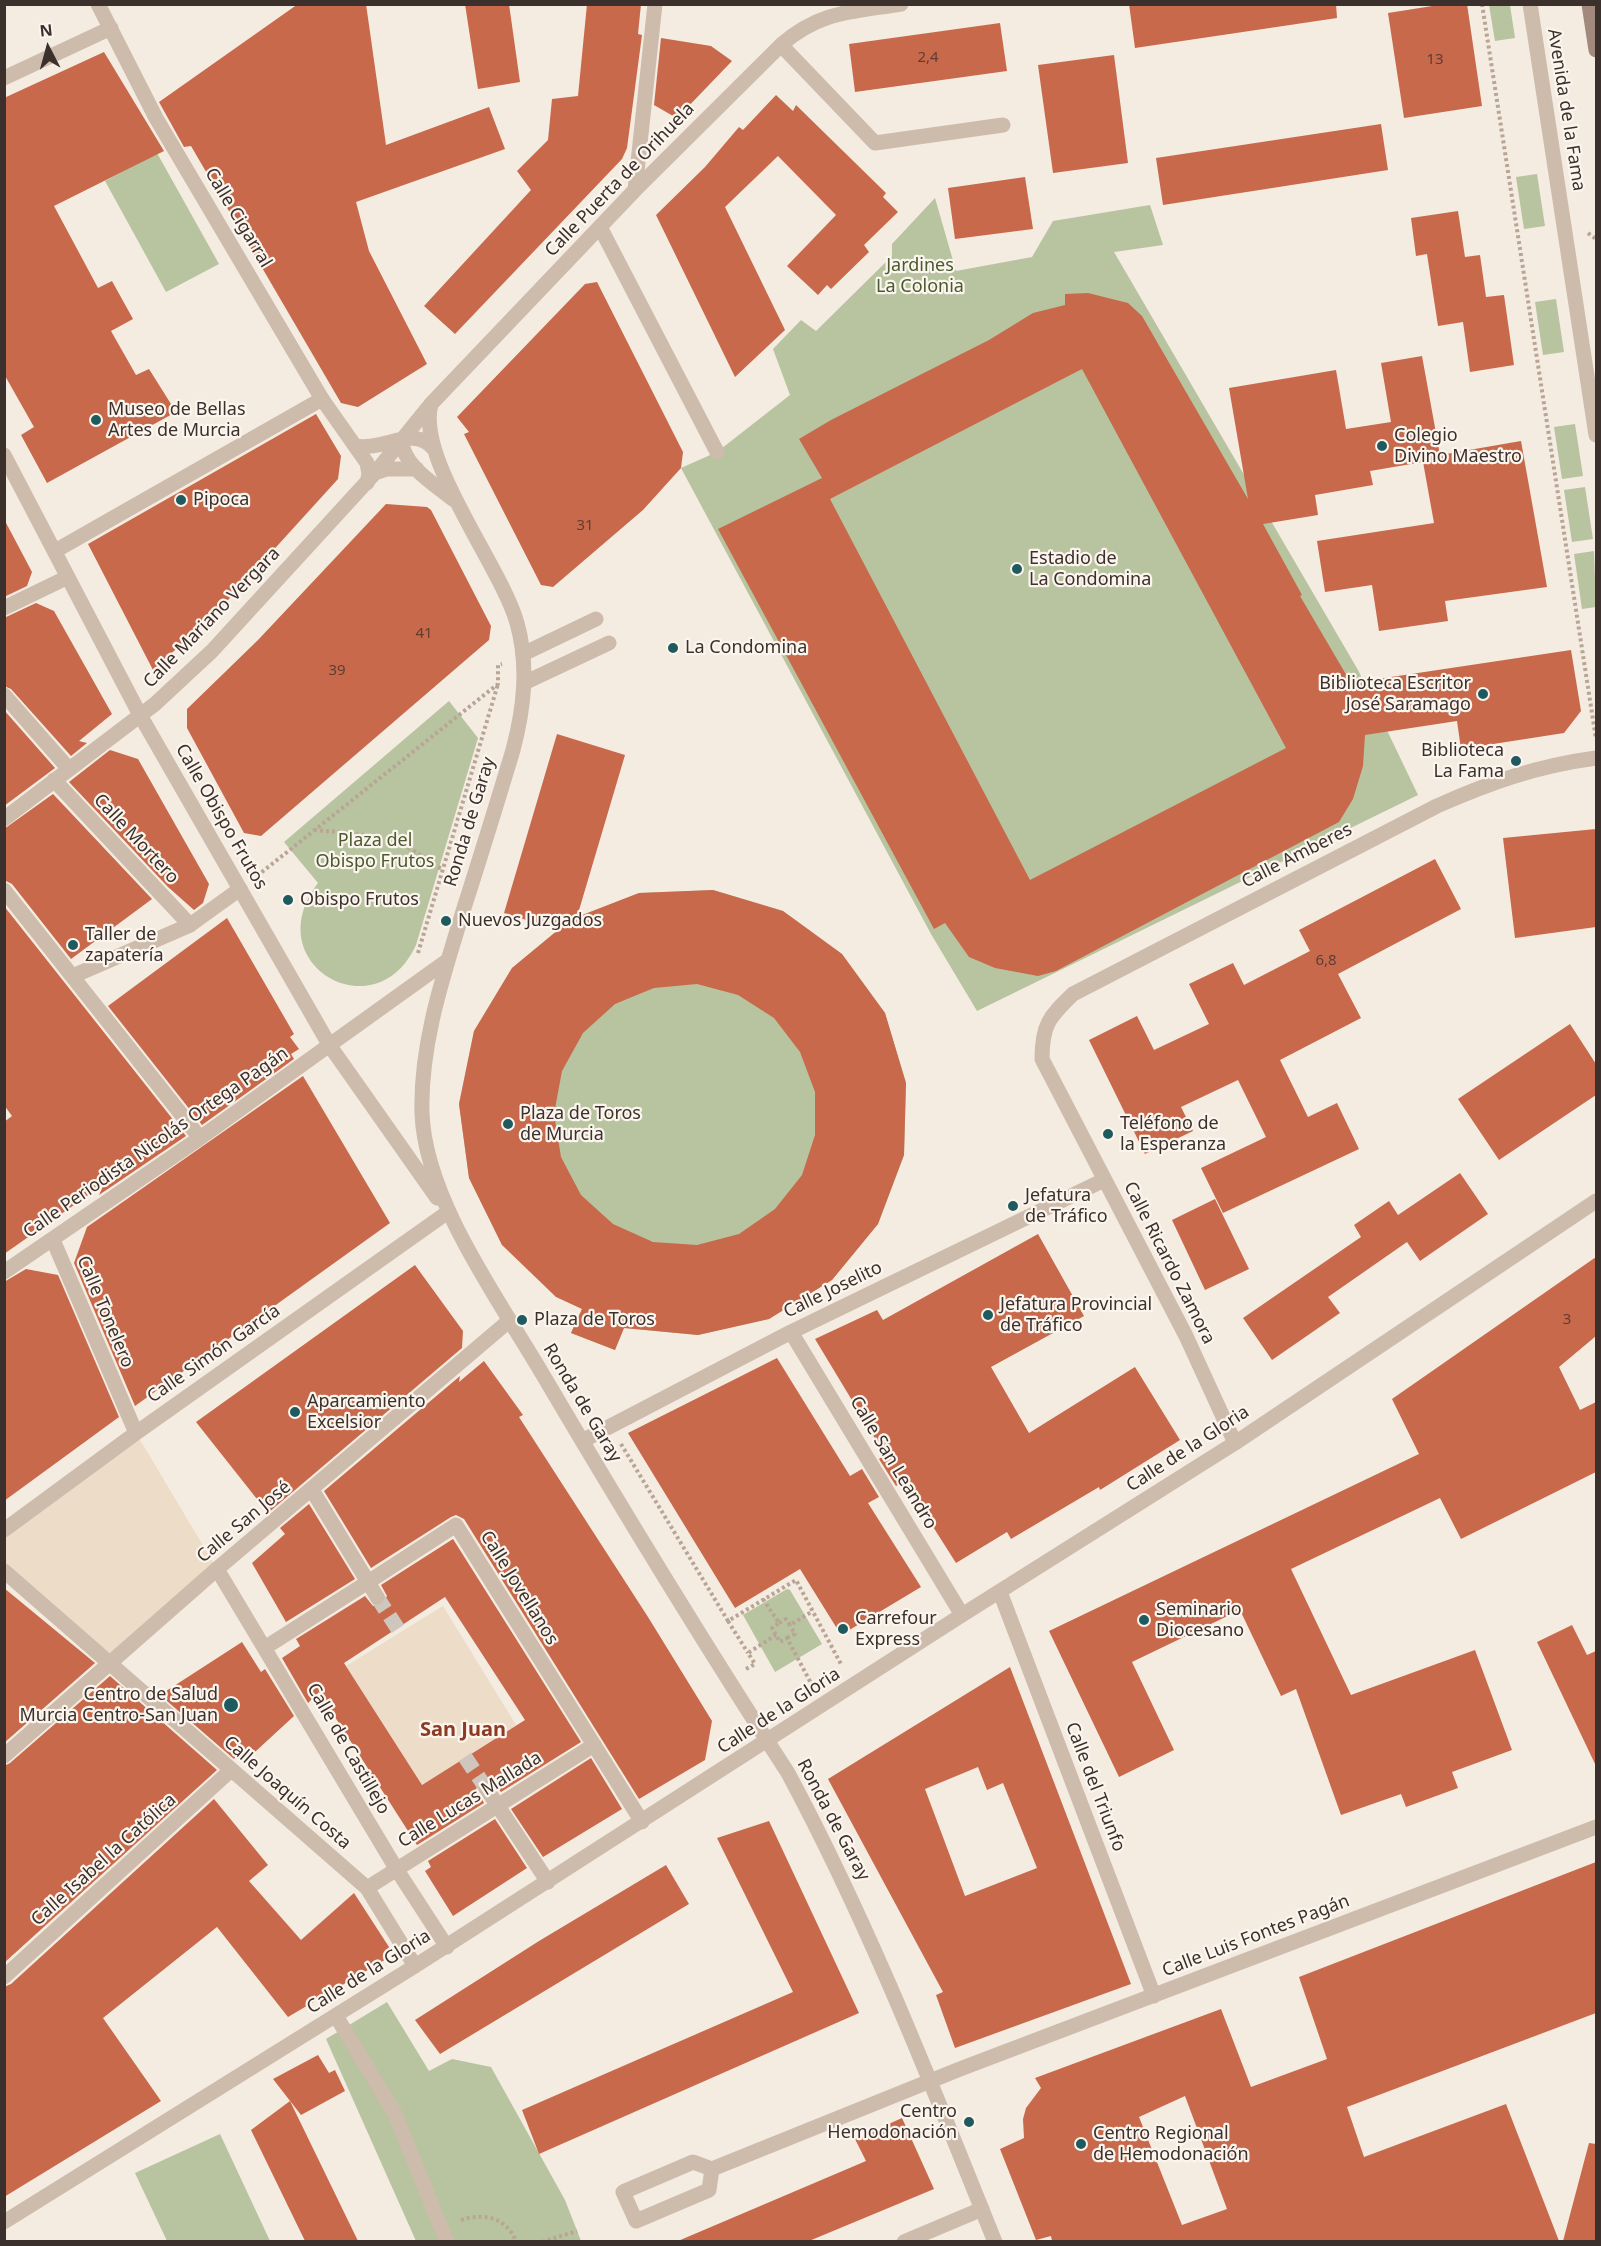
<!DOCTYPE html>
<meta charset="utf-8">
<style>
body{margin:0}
#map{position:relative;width:1601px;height:2246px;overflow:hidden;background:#f4ebe1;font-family:"Noto Sans",sans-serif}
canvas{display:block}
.frame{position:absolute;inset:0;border:6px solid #3b302b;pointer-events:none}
.north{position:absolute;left:18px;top:18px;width:60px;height:60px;-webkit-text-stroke:4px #fbf5ee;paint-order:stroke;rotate:354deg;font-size:16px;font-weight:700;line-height:24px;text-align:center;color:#3b302b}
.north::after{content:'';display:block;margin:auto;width:21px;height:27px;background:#3b302b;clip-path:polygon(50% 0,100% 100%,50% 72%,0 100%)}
</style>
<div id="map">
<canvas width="1601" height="2246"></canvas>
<div class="frame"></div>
<div class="north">N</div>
</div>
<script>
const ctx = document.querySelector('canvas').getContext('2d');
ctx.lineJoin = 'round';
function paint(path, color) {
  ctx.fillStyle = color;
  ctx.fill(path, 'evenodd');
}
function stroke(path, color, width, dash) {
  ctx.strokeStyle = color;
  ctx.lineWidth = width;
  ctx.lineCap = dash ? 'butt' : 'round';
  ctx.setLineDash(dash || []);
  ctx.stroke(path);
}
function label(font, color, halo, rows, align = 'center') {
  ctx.font = font + ' "Noto Sans",sans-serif';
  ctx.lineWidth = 4.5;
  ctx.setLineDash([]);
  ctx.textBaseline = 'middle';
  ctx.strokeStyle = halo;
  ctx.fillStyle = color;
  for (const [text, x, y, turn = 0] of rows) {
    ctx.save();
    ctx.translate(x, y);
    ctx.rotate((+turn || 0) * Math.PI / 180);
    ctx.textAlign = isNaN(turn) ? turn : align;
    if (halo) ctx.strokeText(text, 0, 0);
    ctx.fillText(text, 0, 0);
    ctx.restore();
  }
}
paint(new Path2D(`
 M 1489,5 L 1510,5 L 1515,38 L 1495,41 Z
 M 157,153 L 219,264 L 166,292 L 105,181 Z
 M 1537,174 L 1545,226 L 1524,229 L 1516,177 Z
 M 935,198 L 956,271 L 1032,257 L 1053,221 L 1150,205 L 1163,245 L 1114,252 L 1358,670 L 1418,795 L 977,1011 L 931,934 L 681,468 L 717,452 L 790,395 L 773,349 L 801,320 L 816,331 L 892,256 L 892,244 Z
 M 1556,299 L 1564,352 L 1543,355 L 1535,302 Z
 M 1575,424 L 1583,476 L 1562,479 L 1554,427 Z
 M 1585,487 L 1593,539 L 1572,542 L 1564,490 Z
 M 1594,551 L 1596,607 L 1582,609 L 1574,554 Z
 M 449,701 L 478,738 L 416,945 C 376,1033 256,964 318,883 L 284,842 Z
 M 713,890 L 783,911 L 842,954 L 885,1013 L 906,1083 L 904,1155 L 878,1224 L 832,1280 L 769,1319 L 698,1335 L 624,1328 L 615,1350 L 571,1333 L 582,1309 L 502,1245 L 469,1178 L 459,1104 L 474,1031 L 512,968 L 570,920 L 639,893 Z
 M 787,1589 L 790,1590 L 822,1644 L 775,1672 L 743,1615 Z
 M 387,2002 L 429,2071 L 452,2059 L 491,2067 L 565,2200 L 581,2241 L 416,2241 L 326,2039 Z
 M 220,2134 L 270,2241 L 167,2241 L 135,2173 Z`), '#b8c4a0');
paint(new Path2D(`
 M 136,1433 L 217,1569 L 111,1662 L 5,1571 L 4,1530 Z
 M 443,1606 L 516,1725 L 422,1785 L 346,1666 Z`), '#ecdcc8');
paint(new Path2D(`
 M 298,4 L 366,4 L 386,145 L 489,107 L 505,149 L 356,202 L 369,251 L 427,364 L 358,407 L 341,403 L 191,146 L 184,147 L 159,102 Z
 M 465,4 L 509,4 L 520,82 L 478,89 Z
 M 587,4 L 641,4 L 638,34 L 642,35 L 627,148 L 622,159 L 455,334 L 424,306 L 531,190 L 517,171 L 548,140 L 552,99 L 578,96 Z
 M 1129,4 L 1336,4 L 1337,18 L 1135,48 Z
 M 1445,4 L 1467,4 L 1482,106 L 1404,118 L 1388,13 Z
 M 1000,23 L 1007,71 L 855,92 L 849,44 Z
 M 661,38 L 711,46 L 732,61 L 682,113 L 673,116 L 654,105 Z
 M 104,52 L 164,151 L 54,206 L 98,288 L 112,281 L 133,319 L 111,331 L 136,375 L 149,369 L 176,412 L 47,483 L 21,435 L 34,427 L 4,374 L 4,98 Z
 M 1114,55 L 1128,163 L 1053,173 L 1038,65 Z
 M 776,95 L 793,111 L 796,105 L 886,193 L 883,197 L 898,212 L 864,245 L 869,252 L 831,289 L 827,285 L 818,295 L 787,266 L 836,215 L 778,156 L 725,207 L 785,330 L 735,377 L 656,215 L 705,167 L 739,127 L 743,130 Z
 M 1381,124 L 1388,170 L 1163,205 L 1156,158 Z
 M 1025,177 L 1033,229 L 955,239 L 948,188 Z
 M 1458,211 L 1465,257 L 1480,255 L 1486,297 L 1504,295 L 1514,365 L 1470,372 L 1463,322 L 1438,326 L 1427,254 L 1416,256 L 1411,218 Z
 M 597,282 L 683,452 L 681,468 L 643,510 L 553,587 L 541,585 L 464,434 L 469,432 L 457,417 L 585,284 Z
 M 1088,293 L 1128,303 L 1142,316 L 1248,499 L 1229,388 L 1336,370 L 1346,429 L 1391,422 L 1381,363 L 1422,356 L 1440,455 L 1521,441 L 1547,587 L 1445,601 L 1448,621 L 1379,631 L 1372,585 L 1325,592 L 1317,541 L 1434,523 L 1423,462 L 1370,471 L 1373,485 L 1315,495 L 1318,515 L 1263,524 L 1302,595 L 1300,596 L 1351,683 L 1571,650 L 1581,711 L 1564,733 L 1461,749 L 1457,721 L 1365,735 L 1363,766 L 1353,799 L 1339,822 L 1056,971 L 1038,976 L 995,968 L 969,957 L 945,923 L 934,929 L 718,529 L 822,478 L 799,439 L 831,420 L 989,340 L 1033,313 L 1065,305 L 1065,294 ZM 1082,369 L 1286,748 L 1030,880 L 830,499 Z
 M 316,414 L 341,456 L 338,479 L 218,611 L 153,670 L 88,544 Z
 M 386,504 L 427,507 L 431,510 L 491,626 L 489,640 L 261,836 L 244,833 L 187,728 L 187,709 L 258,640 Z
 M 4,519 L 32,572 L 27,586 L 4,597 Z
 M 36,603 L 54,611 L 112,714 L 79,741 L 87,743 L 71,756 L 11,689 L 4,686 L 4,618 Z
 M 4,710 L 55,768 L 4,806 Z
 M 557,734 L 625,755 L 577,917 L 639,893 L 713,890 L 783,911 L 842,954 L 885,1013 L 906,1083 L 904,1155 L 878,1224 L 832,1280 L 769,1319 L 698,1335 L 624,1328 L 615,1350 L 571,1333 L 582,1309 L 556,1297 L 502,1245 L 469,1178 L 459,1104 L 474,1031 L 512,968 L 558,930 L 504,913 ZM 697,984 L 738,995 L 774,1018 L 800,1052 L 815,1092 L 815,1135 L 802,1175 L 775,1209 L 739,1234 L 697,1245 L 653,1242 L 613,1224 L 581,1195 L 561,1157 L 554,1114 L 562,1071 L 583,1033 L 615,1004 L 654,988 Z
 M 110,750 L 138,759 L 209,884 L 203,903 L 194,910 L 168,887 L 69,782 Z
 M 53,794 L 152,899 L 71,959 L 12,884 L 4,880 L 4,829 Z
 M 1596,829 L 1596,927 L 1515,938 L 1503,838 Z
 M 1435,859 L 1461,909 L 1338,974 L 1361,1018 L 1280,1060 L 1308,1117 L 1337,1103 L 1359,1149 L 1223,1213 L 1201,1168 L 1266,1137 L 1238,1080 L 1181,1107 L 1193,1131 L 1145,1154 L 1089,1040 L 1137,1016 L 1154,1050 L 1209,1024 L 1189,984 L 1233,963 L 1244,985 L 1310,951 L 1299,930 Z
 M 4,906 L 186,1136 L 99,1195 L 104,1184 L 4,1254 L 4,1122 L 12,1116 L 4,1105 Z
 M 227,918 L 294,1034 L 290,1037 L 299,1049 L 291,1054 L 294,1059 L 202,1125 L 108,1006 Z
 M 1570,1024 L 1596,1064 L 1596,1095 L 1499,1160 L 1458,1099 Z
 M 303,1076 L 390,1223 L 135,1406 L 74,1263 L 87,1227 Z
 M 1460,1173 L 1488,1214 L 1420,1261 L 1407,1242 L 1328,1297 L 1340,1313 L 1272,1360 L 1243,1318 L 1361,1237 L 1354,1225 L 1389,1201 L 1398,1215 Z
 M 1215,1199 L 1249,1269 L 1205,1290 L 1172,1220 Z
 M 1038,1234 L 1084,1316 L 991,1367 L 1029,1433 L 1135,1367 L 1180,1440 L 1100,1490 L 1099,1487 L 1011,1539 L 1007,1532 L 956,1563 L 904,1481 L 896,1486 L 879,1459 L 885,1455 L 815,1339 L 877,1310 L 883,1320 Z
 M 1596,1257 L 1596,1336 L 1559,1367 L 1580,1410 L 1596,1402 L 1596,1472 L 1461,1539 L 1440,1498 L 1291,1569 L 1351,1695 L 1475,1650 L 1512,1750 L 1452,1772 L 1458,1788 L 1406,1807 L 1401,1794 L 1341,1815 L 1296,1689 L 1281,1696 L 1240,1610 L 1132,1662 L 1174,1750 L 1119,1777 L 1049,1631 L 1419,1454 L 1392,1399 Z
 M 415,1265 L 463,1331 L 462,1348 L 268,1513 L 196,1422 Z
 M 26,1269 L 58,1275 L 119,1417 L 4,1501 L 4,1282 Z
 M 777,1358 L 850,1476 L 862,1469 L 879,1497 L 868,1503 L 921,1587 L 841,1635 L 800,1569 L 735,1608 L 628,1433 Z
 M 484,1361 L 523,1415 L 519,1417 L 648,1617 L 712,1721 L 705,1760 L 639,1799 L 464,1519 L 456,1515 L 451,1517 L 371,1568 L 324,1491 L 460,1376 L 459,1382 Z
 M 309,1504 L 355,1579 L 286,1622 L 252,1563 L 285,1534 L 280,1528 Z
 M 453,1539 L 581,1742 L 501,1792 L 491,1780 L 481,1780 L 476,1789 L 484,1803 L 417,1845 L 319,1692 L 308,1703 L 282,1658 L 300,1646 L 296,1639 L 365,1596 L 373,1606 L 382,1605 L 387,1596 L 381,1585 ZM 445,1597 L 525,1720 L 422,1785 L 344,1663 Z
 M 4,1588 L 95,1663 L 4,1743 Z
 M 1572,1625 L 1587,1655 L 1596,1651 L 1596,1766 L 1537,1642 Z
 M 242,1642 L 261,1672 L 265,1669 L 294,1716 L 243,1763 L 236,1756 L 234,1759 L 160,1695 Z
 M 1010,1667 L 1131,1984 L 955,2048 L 936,1995 L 943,1992 L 828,1779 ZM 978,1767 L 987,1790 L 1003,1783 L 1037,1868 L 965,1896 L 925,1789 Z
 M 110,1676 L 217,1770 L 4,1963 L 4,1766 L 10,1763 Z
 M 591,1758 L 622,1809 L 543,1857 L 511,1809 Z
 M 214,1799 L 268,1865 L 249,1881 L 301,1940 L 354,1893 L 389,1947 L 388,1958 L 288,2017 L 217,1927 L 103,2018 L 161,2101 L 4,2197 L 4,1987 L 11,1984 Z
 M 495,1819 L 527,1868 L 453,1916 L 425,1871 L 431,1867 L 428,1861 Z
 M 769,1821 L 859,2013 L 539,2154 L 522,2110 L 793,1992 L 717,1838 Z
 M 1596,1862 L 1596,2013 L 1347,2107 L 1364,2157 L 1506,2104 L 1559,2241 L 1052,2241 L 1051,2236 L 1036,2240 L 1000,2149 L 1024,2138 L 1023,2119 L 1026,2108 L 1041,2088 L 1035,2078 L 1221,2009 L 1251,2087 L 1327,2059 L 1299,1977 ZM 1185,2096 L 1227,2209 L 1182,2225 L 1139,2117 Z
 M 666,1865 L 689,1904 L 440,2054 L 415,2020 L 539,1941 Z
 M 318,2055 L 329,2073 L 335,2070 L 345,2091 L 301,2115 L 273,2079 Z
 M 290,2101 L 358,2241 L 305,2241 L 251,2130 Z
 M 902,2118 L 934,2189 L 809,2241 L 678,2241 L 866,2161 L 855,2139 Z
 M 1589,2143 L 1596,2144 L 1596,2241 L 1563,2241 Z`), '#c8694b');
stroke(new Path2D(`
 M 377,1597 L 400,1632
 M 465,1757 L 486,1788`), '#cfc6bd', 15, [15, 8]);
stroke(new Path2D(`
 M 1482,4 L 1596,739
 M 1588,233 L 1596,239
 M 314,830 C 346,833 377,834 407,847 C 420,853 430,865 443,869
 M 257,876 L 498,684 L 498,665 L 502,664
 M 418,953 L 498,684
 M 621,1444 L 728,1621 L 796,1580 L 842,1666
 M 763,1599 L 779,1623 L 772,1628 L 780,1642 L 787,1638 L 813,1687
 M 728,1621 L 748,1653
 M 779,1623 L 786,1619 L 790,1625 L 813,1611
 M 787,1638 L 795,1634 L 790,1625
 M 746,1669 L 755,1664 L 748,1653 L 776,1635
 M 461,2220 C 483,2212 508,2218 516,2242
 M 542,2242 L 577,2231`), '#b9a596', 4, [3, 3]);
stroke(new Path2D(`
 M 523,654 L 596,619
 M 524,683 L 609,643`), '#cdbbac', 15);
stroke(new Path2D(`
 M 600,227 L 717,452
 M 55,551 L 322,399
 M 73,976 L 190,925 L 240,889
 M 217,1569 L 397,1870 L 447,1947
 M 266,1647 L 368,1582 L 377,1597
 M 594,1745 L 642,1822
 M 486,1788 L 548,1882
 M 336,2016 L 394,2112 L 447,2242`), '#cdbbac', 15);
stroke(new Path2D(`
 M 98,4 L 156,118 L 322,399 L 367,463 L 369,474 L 367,483
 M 1530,4 L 1596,435
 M 781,45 L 875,143 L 1003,125
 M 4,78 L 111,28
 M 635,190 L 655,4
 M 431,404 C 416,459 501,566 517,623 C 529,666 524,708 513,750 C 497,803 481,855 464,908 C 444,974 420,1043 422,1113 C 425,1200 500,1301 543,1375 C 622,1509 703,1642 788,1773 C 869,1924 931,2083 995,2242
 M 402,440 C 402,466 436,485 454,500
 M 355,446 C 385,451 414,424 434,449
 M 4,455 L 140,715 L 330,1046 L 437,1198
 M 375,473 L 431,404 L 635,190 L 781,45 C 820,11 852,12 901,4
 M 4,608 L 68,577
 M 4,695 L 69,769
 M 54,780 L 190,925
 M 4,819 L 155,704 L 212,651 L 375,473 L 387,469 L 417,469
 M 4,890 L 200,1138
 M 53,1240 L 136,1433
 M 4,1272 L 200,1138 L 448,960
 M 791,1332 L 962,1615
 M 582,1441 L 791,1332 L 1104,1180
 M 1235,1443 L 1186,1336 L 1042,1059 C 1042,1025 1049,1017 1073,994 L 1437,806 C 1491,782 1537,766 1596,758
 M 312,1490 L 368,1582 L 456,1525 L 594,1745 L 367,1888
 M 4,1530 L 136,1433 L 448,1212
 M 4,1571 L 367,1888 L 415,1966
 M 1000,1592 L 1154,1996
 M 4,1756 L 217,1569 L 510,1320
 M 4,1977 L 230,1771
 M 712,2169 L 709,2190 L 636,2221 L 623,2192 L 693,2162 L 712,2169 L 960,2069 L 1596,1827
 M 4,2222 L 415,1966 L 962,1615 L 1235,1443 L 1596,1201
 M 904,2242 L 982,2209`), '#cdbbac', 15);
stroke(new Path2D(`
 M 1589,4 L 1596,50`), '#a18a7d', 15);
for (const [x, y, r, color] of [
 [96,420,6,"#1f5a5e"],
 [1382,446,6,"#1f5a5e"],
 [181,500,6,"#1f5a5e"],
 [1017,569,6,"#1f5a5e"],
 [673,648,6,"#1f5a5e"],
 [1483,694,6,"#1f5a5e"],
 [1516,761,6,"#1f5a5e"],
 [288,900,6,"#1f5a5e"],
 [446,921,6,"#1f5a5e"],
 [73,945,6,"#1f5a5e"],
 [508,1124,6,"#1f5a5e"],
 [1108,1134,6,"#1f5a5e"],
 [1013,1206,6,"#1f5a5e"],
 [988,1315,6,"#1f5a5e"],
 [522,1320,6,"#1f5a5e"],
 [295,1412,6,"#1f5a5e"],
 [1144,1620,6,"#1f5a5e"],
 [843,1629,6,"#1f5a5e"],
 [231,1705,8,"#1f5a5e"],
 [969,2122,6,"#1f5a5e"],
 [1081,2144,6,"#1f5a5e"]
]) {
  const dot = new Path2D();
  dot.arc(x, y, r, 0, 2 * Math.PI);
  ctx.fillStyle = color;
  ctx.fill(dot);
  stroke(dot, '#fbf5ee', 2);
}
label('15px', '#5e3e33', null, [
 ["2,4",928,58],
 ["13",1435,60],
 ["31",585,526],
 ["41",424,634],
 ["39",337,671],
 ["6,8",1326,961],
 ["3",1567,1320]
]);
label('18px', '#3b302b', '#fbf5ee', [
 ["Avenida de la Fama",1566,110,81],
 ["Calle Puerta de Orihuela",620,180,-46],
 ["Calle Cigarral",238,218,59],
 ["Calle Mariano Vergara",212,618,-46],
 ["Calle Obispo Frutos",221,817,60],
 ["Ronda de Garay",470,822,-73],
 ["Calle Mortero",136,839,47],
 ["Calle Amberes",1297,856,-27],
 ["Calle Periodista Nicolás Ortega Pagán",156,1143,-35],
 ["Calle Ricardo Zamora",1169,1263,63],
 ["Calle Joselito",833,1290,-26],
 ["Calle Tonelero",105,1312,67],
 ["Calle Simón García",214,1354,-35],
 ["Ronda de Garay",582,1403,59],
 ["Calle de la Gloria",1188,1449,-33],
 ["Calle San Leandro",893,1463,59],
 ["Calle San José",244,1522,-40],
 ["Calle Jovellanos",519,1588,58],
 ["Calle de la Gloria",779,1711,-33],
 ["Calle de Castillejo",348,1749,60],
 ["Calle del Triunfo",1095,1787,69],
 ["Calle Joaquín Costa",287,1793,41],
 ["Calle Lucas Mallada",470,1800,-32],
 ["Ronda de Garay",833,1820,62],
 ["Calle Isabel la Católica",104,1860,-42],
 ["Calle Luis Fontes Pagán",1256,1936,-21],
 ["Calle de la Gloria",369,1972,-32]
]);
label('18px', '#4a5a2e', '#fbf5ee', [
 ["Jardines",920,266],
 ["La Colonia",920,287],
 ["Plaza del",375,841],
 ["Obispo Frutos",375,862]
]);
label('18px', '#3b302b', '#fbf5ee', [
 ["Museo de Bellas",108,410],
 ["Artes de Murcia",108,431],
 ["Colegio",1394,436],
 ["Divino Maestro",1394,457],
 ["Pipoca",193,500],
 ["Estadio de",1029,559],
 ["La Condomina",1029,580],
 ["La Condomina",685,648],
 ["Biblioteca Escritor",1471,684,"right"],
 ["José Saramago",1471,705,"right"],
 ["Biblioteca",1504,751,"right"],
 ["La Fama",1504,772,"right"],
 ["Obispo Frutos",300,900],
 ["Nuevos Juzgados",458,921],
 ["Taller de",85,935],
 ["zapatería",85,956],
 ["Plaza de Toros",520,1114],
 ["de Murcia",520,1135],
 ["Teléfono de",1120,1124],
 ["la Esperanza",1120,1145],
 ["Jefatura",1025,1196],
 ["de Tráfico",1025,1217],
 ["Jefatura Provincial",1000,1305],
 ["de Tráfico",1000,1326],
 ["Plaza de Toros",534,1320],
 ["Aparcamiento",307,1402],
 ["Excelsior",307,1423],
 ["Seminario",1156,1610],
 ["Diocesano",1156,1631],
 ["Carrefour",855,1619],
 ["Express",855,1640],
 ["Centro de Salud",218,1695,"right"],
 ["Murcia Centro-San Juan",218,1716,"right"],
 ["Centro",957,2112,"right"],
 ["Hemodonación",957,2133,"right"],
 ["Centro Regional",1093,2134],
 ["de Hemodonación",1093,2155]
], 'left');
label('bold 20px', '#8c3b22', '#fbf5ee', [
 ["San Juan",463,1730]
]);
</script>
